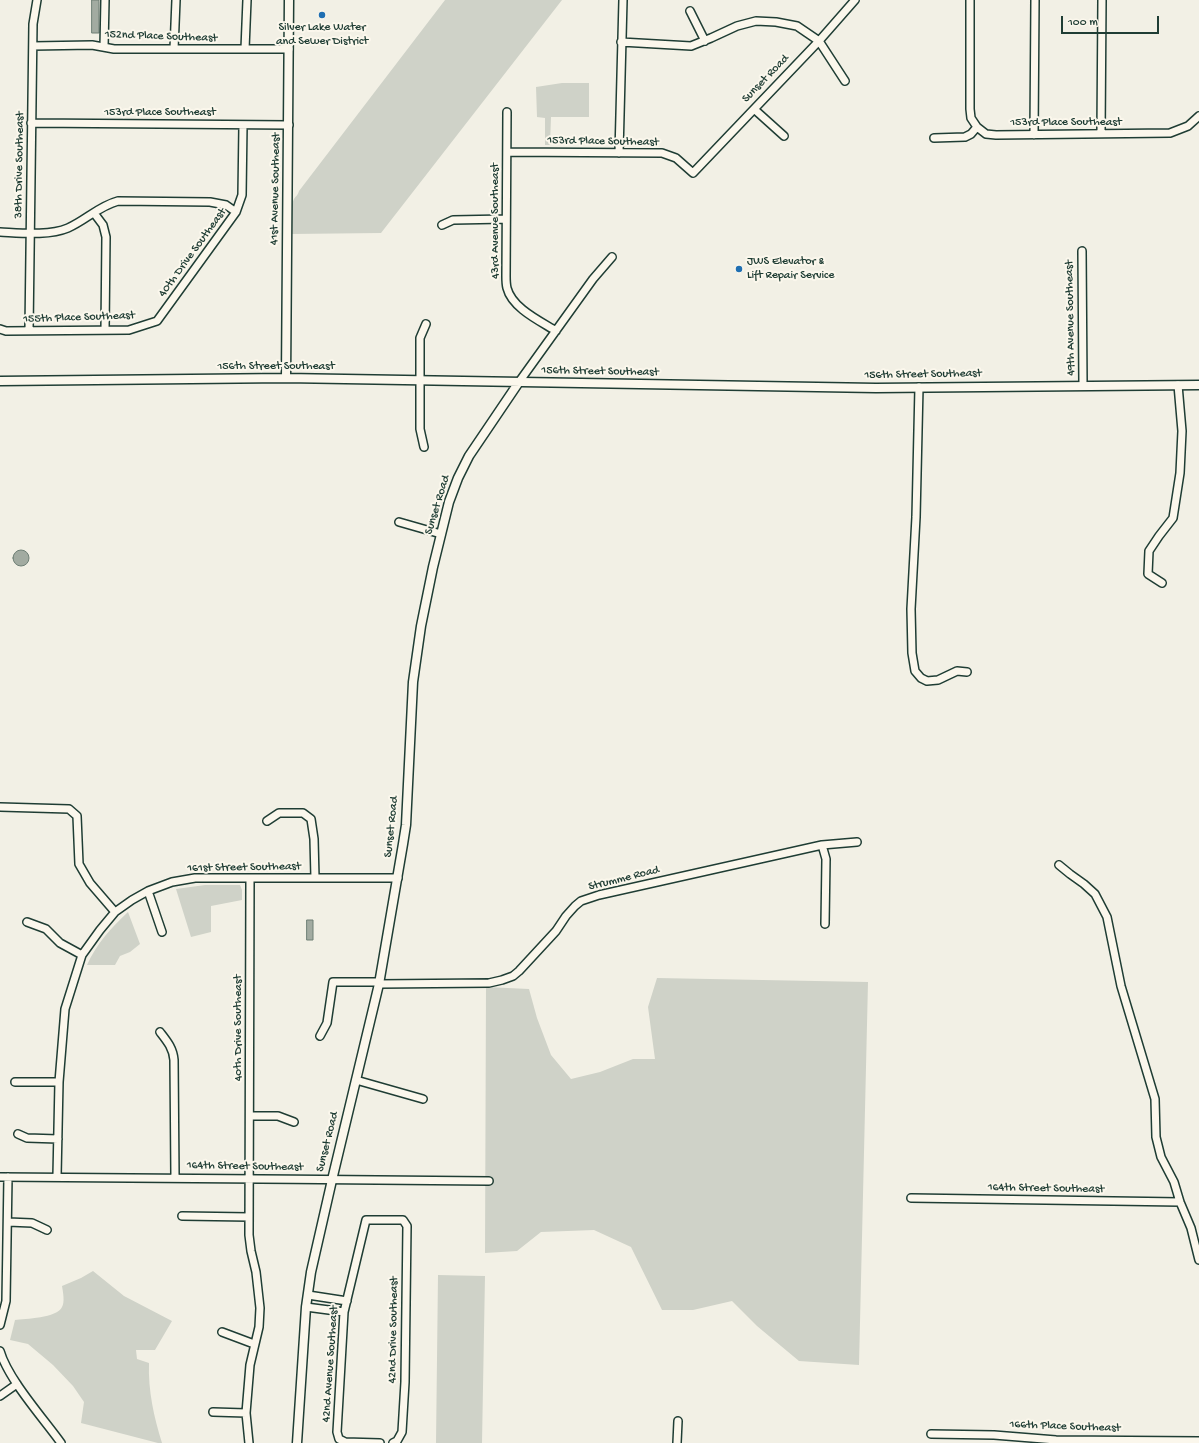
<!DOCTYPE html>
<style>
body{margin:0}
#map{position:relative;width:1199px;height:1443px;overflow:hidden;background:#f2f0e5;font-family:"Gochi Hand",sans-serif}
canvas{display:block}
.scale{position:absolute;left:1061px;top:16px;width:98px;height:18px;box-sizing:border-box;border:2px solid #1f3d34;border-top:0;padding-left:5px;font-size:12px;line-height:14px;white-space:nowrap;color:#1f3d34;-webkit-text-stroke:3px #fbf7ec;paint-order:stroke}
</style>
<div id="map">
<canvas width="1199" height="1443"></canvas>
<div class="scale">100 m</div>
</div>
<script>
const ctx = document.querySelector('canvas').getContext('2d');
ctx.lineJoin = 'round';
function paint(path, color) {
  ctx.fillStyle = color;
  ctx.fill(path, 'evenodd');
}
function stroke(path, color, width, dash) {
  ctx.strokeStyle = color;
  ctx.lineWidth = width;
  ctx.lineCap = dash ? 'butt' : 'round';
  ctx.setLineDash(dash || []);
  ctx.stroke(path);
}
function label(font, color, halo, rows, align = 'center') {
  ctx.font = font + ' "Gochi Hand",sans-serif';
  ctx.lineWidth = 4;
  ctx.setLineDash([]);
  ctx.textBaseline = 'middle';
  ctx.strokeStyle = halo;
  ctx.fillStyle = color;
  for (const [text, x, y, turn = 0] of rows) {
    ctx.save();
    ctx.translate(x, y);
    ctx.rotate((+turn || 0) * Math.PI / 180);
    ctx.textAlign = isNaN(turn) ? turn : align;
    if (halo) ctx.strokeText(text, 0, 0);
    ctx.fillText(text, 0, 0);
    ctx.restore();
  }
}
paint(new Path2D(`
 M 445,0 L 562,0 L 381,233 L 291,234 C 291,223 289,208 294,199 C 296,196 298,195 299,191 Z
 M 562,83 L 589,83 L 589,117 L 551,117 L 550,145 L 545,145 L 545,118 L 537,117 L 536,87 Z
 M 205,885 L 240,885 L 242,890 L 242,900 L 211,906 L 211,932 L 191,937 L 176,889 Z
 M 128,912 L 140,944 L 130,952 L 120,956 L 115,965 L 87,965 C 97,943 111,928 128,912 Z
 M 657,978 L 868,982 L 859,1365 L 799,1361 L 757,1326 L 732,1301 L 693,1310 L 662,1310 L 631,1247 L 594,1230 L 541,1232 L 517,1251 L 485,1253 L 486,987 L 529,989 L 537,1018 L 551,1055 L 571,1079 L 600,1072 L 633,1059 L 655,1059 L 648,1007 Z
 M 93,1271 L 124,1296 L 172,1321 L 155,1350 L 136,1350 L 137,1359 L 149,1363 C 148,1391 154,1417 162,1443 L 158,1443 L 81,1423 L 84,1402 L 73,1386 L 53,1365 L 28,1344 L 10,1340 L 15,1320 C 25,1319 57,1318 62,1307 C 65,1302 63,1292 62,1286 L 81,1278 Z
 M 438,1275 L 485,1276 L 482,1443 L 436,1443 Z`), '#cfd2c8');
const water = new Path2D(`
 M 92,0 L 99,0 L 99,33 L 92,33 Z
 M13 558a8 8 0 1 1 16 0a8 8 0 1 1-16 0Z
 M 307,920 L 313,920 L 313,940 L 307,940 Z`);
paint(water, '#a2aba1');
stroke(water, '#6e7f75', 1);
const minor = new Path2D(`
 M 970,0 L 970,109 L 971,118 L 977,127
 M 690,11 L 705,41
 M 621,42 L 691,46 L 711,38 L 737,26 L 756,21 L 776,22 L 797,26 L 819,41 L 845,81
 M 33,46 L 92,45 L 114,49 L 289,49
 M 104,47 L 105,0
 M 174,49 L 176,0
 M 245,49 L 247,0
 M 754,109 L 784,136
 M 507,112 L 506,276 C 506,280 506,284 507,288 C 512,308 540,321 556,331
 M 31,123 L 289,125
 M 1101,134 L 1102,0
 M 1034,135 L 1035,0
 M 934,138 L 965,137 L 971,134 L 977,127 L 986,134 L 996,135 L 1170,133 L 1188,126 L 1199,116
 M 507,152 L 662,153 L 676,158 L 693,173 L 819,41 L 855,0
 M 619,153 L 623,0
 M 94,213 L 103,225 L 106,237 L 105,330
 M 442,225 L 453,220 L 506,219
 M 0,232 C 21,233 49,236 68,228 C 86,220 99,206 118,201 L 210,202 L 226,205 L 236,212
 M 1082,251 L 1083,385
 M 0,329 L 6,331 L 129,330 L 157,321 L 236,212 L 242,195 L 243,125
 M 29,330 L 33,24 L 37,0
 M 519,382 L 593,279 L 612,257
 M 919,387 L 916,517 L 911,609 L 912,653 L 915,671 L 921,678 L 927,681 L 938,680 L 957,671 L 967,672
 M 424,447 L 420,429 L 420,338 L 426,324
 M 399,522 L 441,534
 M 1162,583 L 1148,574 L 1149,551 L 1159,536 L 1173,518 L 1180,473 L 1182,431 L 1178,385
 M 0,807 L 69,809 L 77,816 L 79,864 L 90,883 L 115,912
 M 267,821 L 279,813 L 303,813 L 311,819 L 314,839 L 315,878
 M 822,845 L 826,859 L 825,924
 M 1059,865 L 1070,874 L 1084,884 L 1095,894 L 1107,917 L 1121,986 L 1155,1099 L 1156,1137 L 1161,1157 L 1174,1182 L 1180,1202 L 1191,1228 L 1199,1260
 M 148,891 L 162,932
 M 27,922 L 46,929 L 60,943 L 82,955
 M 379,984 L 489,983 L 502,980 L 513,976 L 519,971 L 556,931 L 566,916 L 575,906 L 581,901 L 599,895 L 822,845 L 857,842
 M 160,1032 C 167,1041 173,1048 174,1060 L 175,1177
 M 320,1036 L 327,1023 L 333,982 L 380,982
 M 356,1080 L 423,1099
 M 15,1082 L 59,1082
 M 250,1116 L 278,1116 L 294,1122
 M 18,1134 L 27,1138 L 58,1139
 M 57,1176 L 59,1082 L 65,1009 L 82,955 L 100,930 L 115,912 L 132,900 L 148,891 L 172,882 L 195,878 L 398,878
 M 0,1177 C 163,1177 326,1180 489,1181
 M 911,1198 L 1180,1202
 M 182,1216 L 249,1217
 M 8,1222 L 32,1223 L 47,1230
 M 308,1295 L 347,1301
 M 306,1307 L 344,1312
 M 0,1325 L 6,1301 L 8,1177
 M 222,1332 L 254,1344
 M 0,1351 C 8,1379 43,1418 61,1443
 M 0,1396 L 17,1384
 M 213,1412 L 246,1413
 M 931,1434 L 994,1435 L 1056,1440 L 1199,1441
 M 249,1443 L 246,1413 L 250,1365 L 259,1327 L 260,1308 L 256,1272 L 251,1251 L 249,1235 L 250,878
 M 380,1443 L 345,1442 L 339,1439 L 337,1432 L 344,1312 L 366,1220 L 403,1220 L 407,1226 L 405,1382 L 402,1432 L 397,1441 L 393,1443
 M 677,1443 L 678,1421`);
const tertiary = new Path2D(`
 M 286,378 L 289,0
 M 0,381 L 286,378 L 876,388 L 1199,385
 M 297,1443 L 306,1307 L 311,1272 L 332,1180 L 379,984 L 403,844 L 406,825 L 413,682 L 421,626 L 433,567 L 449,502 L 458,478 L 469,456 L 519,382`);
stroke(minor, '#1f3d34', 10);
stroke(tertiary, '#1f3d34', 11);
stroke(minor, '#fbf7ec', 7);
stroke(tertiary, '#fbf7ec', 8);
for (const [x, y, r, color] of [
 [322,15,4,"#1f6fb2"],
 [739,269,4,"#1f6fb2"]
]) {
  const dot = new Path2D();
  dot.arc(x, y, r, 0, 2 * Math.PI);
  ctx.fillStyle = color;
  ctx.fill(dot);
  stroke(dot, '#fbf7ec', 1.5);
}
label('12px', '#1f3d34', '#fbf7ec', [
 ["Silver Lake Water",322,28],
 ["and Sewer District",322,42],
 ["JWS Elevator &",747,262,"left"],
 ["Lift Repair Service",747,276,"left"]
]);
label('12px', '#1f3d34', '#fbf7ec', [
 ["152nd Place Southeast",161,37,2],
 ["Sunset Road",766,79,-46],
 ["153rd Place Southeast",160,113],
 ["153rd Place Southeast",1066,123],
 ["153rd Place Southeast",603,142,1],
 ["38th Drive Southeast",20,165,-89],
 ["41st Avenue Southeast",276,189,-89],
 ["43rd Avenue Southeast",496,221,-90],
 ["40th Drive Southeast",193,253,-54],
 ["155th Place Southeast",79,318,-2],
 ["49th Avenue Southeast",1071,318,-91],
 ["156th Street Southeast",276,367],
 ["156th Street Southeast",600,372,1],
 ["156th Street Southeast",923,375,-1],
 ["Sunset Road",438,505,-73],
 ["Sunset Road",392,827,-84],
 ["161st Street Southeast",244,868,-1],
 ["Strumme Road",624,879,-14],
 ["40th Drive Southeast",239,1028,-90],
 ["Sunset Road",328,1142,-76],
 ["164th Street Southeast",245,1167,1],
 ["164th Street Southeast",1046,1189,1],
 ["42nd Drive Southeast",394,1330,-89],
 ["42nd Avenue Southeast",331,1364,-86],
 ["166th Place Southeast",1065,1427,2]
]);
</script>
